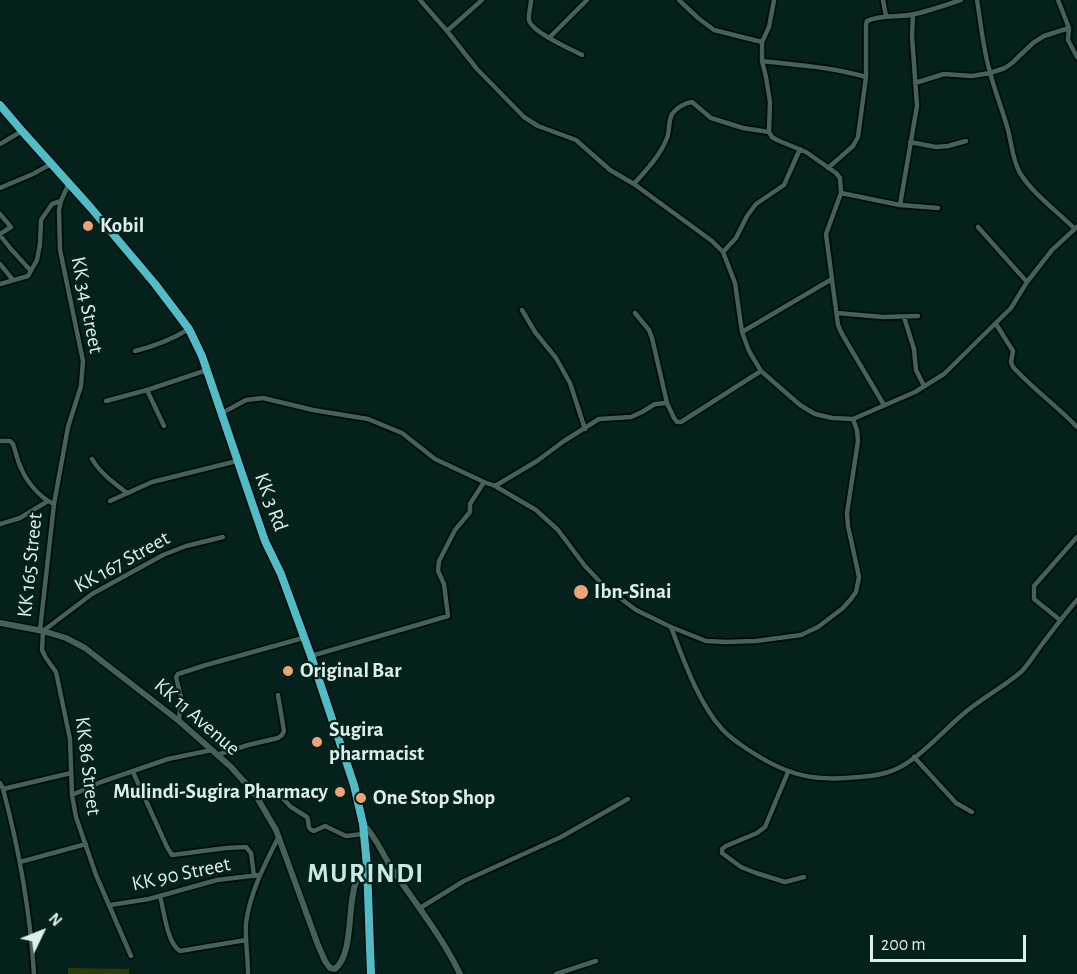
<!DOCTYPE html>
<style>
body{margin:0}
#map{position:relative;width:1077px;height:974px;overflow:hidden;background:#04211c;font-family:"Alegreya Sans",sans-serif}
canvas{display:block}
.north{position:absolute;left:12px;top:902px;width:60px;height:60px;-webkit-text-stroke:4px #04211c;paint-order:stroke;rotate:47deg;font-size:16px;font-weight:700;line-height:24px;text-align:center;color:#deeeea}
.north::after{content:'';display:block;margin:auto;width:21px;height:27px;background:#deeeea;clip-path:polygon(50% 0,100% 100%,50% 72%,0 100%)}
.scale{position:absolute;left:870px;top:935px;width:156px;height:27px;box-sizing:border-box;border:3px solid #deeeea;border-top:0;padding-left:8px;font-size:18px;line-height:21px;white-space:nowrap;color:#deeeea;-webkit-text-stroke:4px #04211c;paint-order:stroke}
</style>
<div id="map">
<canvas width="1077" height="974"></canvas>
<div class="north">N</div>
<div class="scale">200 m</div>
</div>
<script>
const ctx = document.querySelector('canvas').getContext('2d');
ctx.lineJoin = 'round';
function paint(path, color) {
  ctx.fillStyle = color;
  ctx.fill(path, 'evenodd');
}
function stroke(path, color, width, dash) {
  ctx.strokeStyle = color;
  ctx.lineWidth = width;
  ctx.lineCap = dash ? 'butt' : 'round';
  ctx.setLineDash(dash || []);
  ctx.stroke(path);
}
function label(font, color, halo, rows, align = 'center') {
  ctx.font = font + ' "Alegreya Sans",sans-serif';
  ctx.lineWidth = 4.5;
  ctx.setLineDash([]);
  ctx.textBaseline = 'middle';
  ctx.strokeStyle = halo;
  ctx.fillStyle = color;
  for (const [text, x, y, turn = 0] of rows) {
    ctx.save();
    ctx.translate(x, y);
    ctx.rotate((+turn || 0) * Math.PI / 180);
    ctx.textAlign = isNaN(turn) ? turn : align;
    if (halo) ctx.strokeText(text, 0, 0);
    ctx.fillText(text, 0, 0);
    ctx.restore();
  }
}
paint(new Path2D(`
 M 68,968 L 129,969 L 129,974 L 68,974 Z`), '#293b09');
const street = new Path2D(`
 M 420,0 L 447,31 L 477,69 L 524,117 L 538,126 L 576,140 L 610,170 L 634,184 L 697,230 L 712,241 L 723,252 L 735,283 L 742,332 L 749,351 L 761,371 L 800,405 L 815,414 L 832,418 L 853,419 L 915,392 L 944,374 L 1011,308 L 1027,282 L 1052,250 L 1077,227
 M 531,0 C 531,6 528,14 529,20 C 531,32 571,49 582,55
 M 679,0 L 698,18 L 714,30 L 762,42
 M 774,0 L 769,27 L 762,42 L 762,61 L 766,77 L 770,102 L 769,132 L 772,137 L 777,140 L 806,152 L 836,173 L 840,178 L 841,193 L 826,234 L 838,325 L 842,334 L 884,405
 M 883,0 L 886,16
 M 977,0 C 981,24 983,49 990,72 C 995,93 1004,113 1009,134 C 1012,147 1013,161 1020,173 C 1031,192 1059,213 1075,229
 M 1058,0 L 1069,28 L 1068,40 L 1077,57
 M 447,31 L 482,0
 M 549,38 L 587,0
 M 762,61 C 797,65 832,67 866,77
 M 915,83 L 944,74 L 972,76 L 990,73 L 1005,68 L 1012,63 L 1033,43 L 1044,36 L 1069,28
 M 910,142 L 936,147 L 948,146 L 966,141
 M 0,144 L 22,131
 M 828,168 L 853,146 L 858,137 L 866,77 L 866,25 L 867,21 C 882,14 899,18 915,14 C 931,10 946,5 961,0
 M 634,184 C 646,170 660,156 667,138 C 670,130 668,122 672,114 C 676,108 685,103 692,102 L 711,118 L 743,128 L 769,132
 M 0,188 L 33,174 L 51,164
 M 841,193 L 900,205 L 938,208
 M 900,205 L 917,106 L 912,36 L 913,14
 M 0,214 L 11,227 L 0,234
 M 978,227 L 1027,282
 M 0,235 L 10,248 L 31,271
 M 723,252 L 736,238 L 747,216 L 756,204 L 784,185 L 800,149
 M 0,264 L 13,280
 M 0,284 L 28,276 L 37,260 L 40,244 L 41,220 L 52,204 L 61,201
 M 522,310 L 535,332 L 556,358 L 570,383 L 585,429
 M 635,313 L 649,330 L 652,338 L 667,403
 M 837,313 L 883,317 L 918,316
 M 904,317 L 914,349 L 916,370 L 924,386
 M 996,324 L 1013,351 L 1011,362 L 1013,367 C 1033,389 1057,406 1077,427
 M 742,332 L 832,279
 M 135,351 C 155,346 171,340 189,329
 M 106,401 L 147,390
 M 222,413 L 246,400 L 263,398 L 313,410 L 368,419 L 402,433 L 435,459 L 484,482 L 495,486 L 536,510 L 558,530 L 585,566 L 604,586 L 636,610 L 671,627 L 706,641 L 726,642 L 756,641 L 801,635 L 818,627 L 843,608 L 851,599 L 856,592 L 859,577 L 848,526 L 847,513 L 858,441 L 857,430 L 853,419
 M 164,426 L 147,390 L 207,370
 M 0,441 L 10,441 L 13,444 C 16,452 17,460 21,468 C 26,481 40,498 54,504
 M 92,459 C 100,473 114,483 127,493
 M 495,486 L 537,461 L 564,441 L 599,419 L 631,417 L 642,412 L 655,404 L 667,403 L 674,418 L 677,422 L 681,422 L 761,371
 M 110,501 L 152,482 L 237,461
 M 0,524 L 20,518 L 48,501
 M 1060,620 L 1034,599 L 1034,586 L 1077,537
 M 671,627 C 683,659 699,704 722,729 C 729,737 738,743 747,749 C 786,775 812,782 859,777 C 871,776 883,775 894,770 C 918,760 942,732 962,715 C 980,699 1002,688 1021,672 C 1028,665 1034,655 1040,647 C 1052,631 1064,615 1077,600
 M 40,630 L 54,504 L 68,427 L 81,386 L 83,361 L 60,250 L 59,210 L 61,201 L 69,183
 M 311,656 L 448,616 L 444,584 L 438,571 L 439,561 L 455,530 L 470,512 L 470,504 L 484,482
 M 179,721 L 181,697 L 176,677 L 178,674 L 206,665 L 303,638
 M 217,755 L 248,745 L 278,738 L 282,735 L 284,731 L 278,695
 M 914,757 L 956,803 L 972,812
 M 133,772 L 167,847 L 172,855 L 226,848 L 246,847 L 251,853 L 254,876
 M 788,772 L 765,827 L 757,833 L 726,846 L 722,849 L 722,853 L 741,867 L 756,873 L 785,882 L 804,877
 M 0,783 L 3,789 C 19,849 30,911 34,974
 M 3,789 L 71,773
 M 255,794 L 275,790 L 291,807 L 307,817 C 310,823 306,829 314,831 L 325,826 L 346,836 L 363,834
 M 72,795 L 101,782 L 168,759 L 212,750
 M 20,862 L 86,844
 M 160,896 C 164,910 167,944 180,951 L 246,940
 M 110,905 L 149,899 L 217,880 L 259,875
 M 420,908 L 464,881 L 561,837 L 628,799
 M 131,956 L 96,875 L 76,817 L 72,795 L 70,739 L 56,672 L 46,658 L 42,650 L 43,631 L 92,594 L 163,555 L 186,546 L 223,537
 M 248,974 C 248,957 245,940 246,923 C 250,892 265,864 279,836
 M 556,974 L 596,961`);
const secondary = new Path2D(`
 M 0,623 L 43,631 L 66,638 L 85,648 L 179,721 L 231,767 L 255,794 L 276,830 L 318,945 L 325,961 L 330,968 L 335,969 C 354,954 347,904 356,882 C 359,876 363,871 367,866
 M 363,824 C 377,838 381,852 391,867 C 414,902 442,936 460,974`);
const highway = new Path2D(`
 M 0,105 L 22,131 L 91,208 L 155,284 L 189,329 L 202,356 L 253,506 L 265,541 L 281,574 L 311,656 L 354,785 L 363,824 L 367,866 L 371,974`);
stroke(street, '#000a06', 8);
stroke(secondary, '#000a06', 9);
stroke(highway, '#000a06', 11);
stroke(street, '#45615b', 4.5);
stroke(secondary, '#45615b', 6);
stroke(highway, '#51bbc6', 8);
for (const [x, y, r, color] of [
 [88,226,6,"#efa376"],
 [581,592,8,"#efa376"],
 [288,671,6,"#efa376"],
 [317,742,6,"#efa376"],
 [340,792,6,"#efa376"],
 [361,798,6,"#efa376"]
]) {
  const dot = new Path2D();
  dot.arc(x, y, r, 0, 2 * Math.PI);
  ctx.fillStyle = color;
  ctx.fill(dot);
  stroke(dot, '#04211c', 2);
}
label('bold 21px', '#deeeea', '#04211c', [
 ["Kobil",100,226],
 ["Ibn-Sinai",594,592],
 ["Original Bar",300,671],
 ["Sugira",329,730],
 ["pharmacist",329,754],
 ["Mulindi-Sugira Pharmacy",328,792,"right"],
 ["One Stop Shop",373,798]
], 'left');
label('21px', '#deeeea', '#04211c', [
 ["KK 34 Street",87,305,79],
 ["KK 3 Rd",271,502,70],
 ["KK 167 Street",122,562,-29],
 ["KK 165 Street",30,565,-84],
 ["KK 11 Avenue",197,717,41],
 ["KK 86 Street",88,766,83],
 ["KK 90 Street",181,874,-12]
]);
ctx.letterSpacing = '1.5px';
label('bold 27px', '#c9eae2', '#04211c', [
 ["MURINDI",366,874]
]);
ctx.letterSpacing = '0px';
</script>
